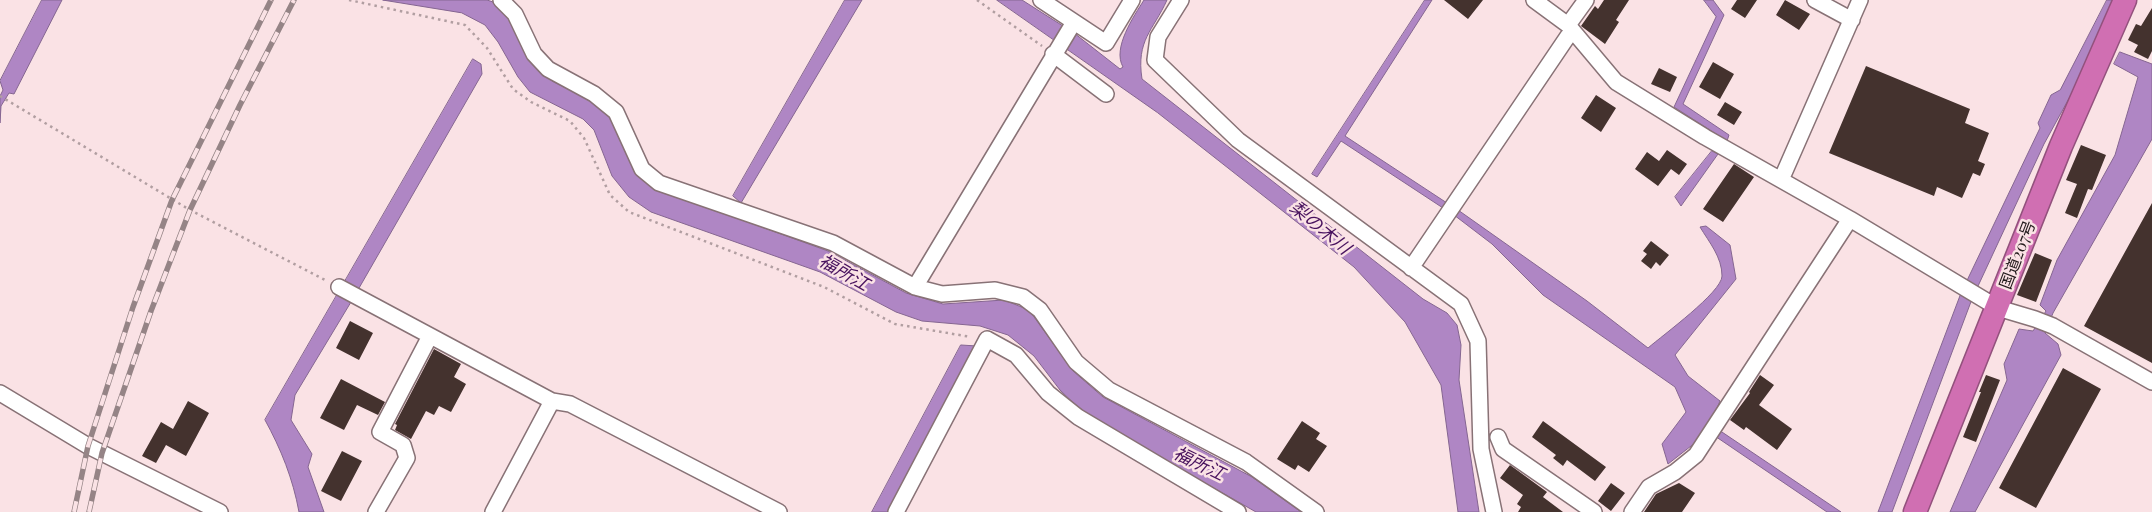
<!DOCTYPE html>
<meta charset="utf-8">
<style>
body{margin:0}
canvas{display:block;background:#fae2e5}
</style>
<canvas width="2152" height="512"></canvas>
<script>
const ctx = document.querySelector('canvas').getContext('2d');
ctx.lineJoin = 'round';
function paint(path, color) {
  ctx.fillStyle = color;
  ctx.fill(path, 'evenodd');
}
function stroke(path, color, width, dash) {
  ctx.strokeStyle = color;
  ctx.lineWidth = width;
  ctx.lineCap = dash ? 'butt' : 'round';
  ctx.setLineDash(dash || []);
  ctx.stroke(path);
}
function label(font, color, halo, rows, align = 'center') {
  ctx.font = font + ' "Playfair Display","Noto Sans JP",serif';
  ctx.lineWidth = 5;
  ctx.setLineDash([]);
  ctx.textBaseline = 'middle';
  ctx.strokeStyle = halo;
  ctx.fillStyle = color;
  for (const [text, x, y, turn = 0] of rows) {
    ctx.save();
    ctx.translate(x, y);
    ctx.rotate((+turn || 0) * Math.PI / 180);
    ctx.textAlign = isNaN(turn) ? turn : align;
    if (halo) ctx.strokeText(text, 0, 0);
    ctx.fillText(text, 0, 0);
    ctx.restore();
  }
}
const water = new Path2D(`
 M 42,0 L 62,0 L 14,94 L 9,93 L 1,106 L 0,123 L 0,96 L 3,90 L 0,81 Z
 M 383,0 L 487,0 L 493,2 L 511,20 L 533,63 L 552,81 L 591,100 L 610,113 L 654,188 L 828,251 L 906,293 L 943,304 L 1004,300 L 1029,310 L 1073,371 L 1103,397 L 1252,477 L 1301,512 L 1256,512 L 1087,416 L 1060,390 L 1034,356 L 1008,335 L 980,326 L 922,321 L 896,312 L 820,272 L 651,212 L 629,197 L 612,176 L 594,130 L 583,119 L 530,92 L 518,77 L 498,42 L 485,25 L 462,13 Z
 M 845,0 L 862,0 L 741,203 L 733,196 Z
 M 997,0 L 1022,0 L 1074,33 L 1120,69 L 1123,67 C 1112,48 1134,16 1144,0 L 1167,0 C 1153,31 1136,40 1142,79 L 1423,299 L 1447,313 L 1457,325 L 1461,345 L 1459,380 L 1479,512 L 1458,512 L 1441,385 L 1405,322 L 1354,267 L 1158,113 Z
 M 1425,0 L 1432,0 L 1345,136 L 1447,203 L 1443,208 L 1341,141 L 1317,177 L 1312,174 Z
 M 1704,0 L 1713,0 L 1724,15 L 1683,104 L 1729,135 L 1727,141 L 1674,107 L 1716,17 Z
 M 2107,0 L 2119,0 L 2089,62 L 2044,144 L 1972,299 L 1892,512 L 1878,512 L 1961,293 L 2040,128 L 2038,123 L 2051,95 L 2060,90 Z
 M 2120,52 L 2152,64 L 2152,139 L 2053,313 L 2045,333 L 2058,344 L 2061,355 L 1975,512 L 1950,512 L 2007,380 L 2004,364 L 2019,329 L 2033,331 L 2046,311 L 2040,305 L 2057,260 L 2115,155 L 2138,77 L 2114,64 Z
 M 473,59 L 481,64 L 482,74 L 351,302 L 295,395 L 291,420 L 312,454 L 308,467 L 324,512 L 299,512 C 293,479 281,449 265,420 Z
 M 1712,151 L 1718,154 L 1681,206 L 1675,197 Z
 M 1458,210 L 1587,301 L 1648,348 C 1663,335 1722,292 1722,276 C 1722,257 1709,242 1700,227 L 1706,226 L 1730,245 L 1736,279 L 1675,355 L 1688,376 L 1720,401 L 1710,424 L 1841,512 L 1827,512 L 1706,430 L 1700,439 L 1668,464 L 1662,444 L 1686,412 L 1675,387 L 1543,295 L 1492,244 L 1454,215 Z
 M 961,345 L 977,346 L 888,512 L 872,512 Z`);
paint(water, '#af86c4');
stroke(water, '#856691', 1);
paint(new Path2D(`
 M 1444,0 L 1483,0 L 1468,19 Z
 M 1604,0 L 1629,0 L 1616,20 L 1619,22 L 1605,44 L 1581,26 L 1595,6 L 1598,9 Z
 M 1737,0 L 1757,0 L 1745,18 L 1731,9 Z
 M 1785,0 L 1810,14 L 1799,30 L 1776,15 Z
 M 2152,8 L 2152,51 L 2148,59 L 2134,52 L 2138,45 L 2128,40 L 2136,24 L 2141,26 Z
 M 1713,62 L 1734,74 L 1720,99 L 1699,87 Z
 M 1866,66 L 1970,109 L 1965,123 L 1989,133 L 1978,161 L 1985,164 L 1980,176 L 1973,173 L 1962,198 L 1937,187 L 1934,196 L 1829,153 Z
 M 1659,68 L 1677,77 L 1670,92 L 1651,84 Z
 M 1596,95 L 1616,108 L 1601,132 L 1581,118 Z
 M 1725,102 L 1742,112 L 1734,125 L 1717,115 Z
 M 2081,145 L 2106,155 L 2092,190 L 2088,189 L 2077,218 L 2065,213 L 2077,184 L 2066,180 Z
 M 1667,150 L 1687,164 L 1679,175 L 1671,169 L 1658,186 L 1635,169 L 1647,152 L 1659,161 Z
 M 1734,164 L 1754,177 L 1723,222 L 1703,209 Z
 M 2152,203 L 2152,363 L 2084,326 Z
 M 1651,241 L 1669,255 L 1660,266 L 1656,262 L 1651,269 L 1641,261 L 1647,254 L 1643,251 Z
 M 2035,253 L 2052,260 L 2036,302 L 2017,295 Z
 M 350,321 L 373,333 L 359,360 L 336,348 Z
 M 434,349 L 461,364 L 454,377 L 466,384 L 451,412 L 439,406 L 434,415 L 426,411 L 411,439 L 395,430 L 397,425 L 395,424 Z
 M 2063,368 L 2101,389 L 2036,508 L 1999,488 Z
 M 1760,375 L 1774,385 L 1759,405 L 1792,429 L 1777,450 L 1746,427 L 1744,430 L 1730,420 L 1750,393 L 1749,392 Z
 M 1986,375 L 2000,380 L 1976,442 L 1963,437 L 1981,392 L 1979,392 Z
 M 341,379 L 385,402 L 378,415 L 357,405 L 344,430 L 320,418 Z
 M 188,401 L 209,413 L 186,456 L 166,445 L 156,463 L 142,456 L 161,422 L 173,429 Z
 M 1302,421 L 1320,433 L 1316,439 L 1327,446 L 1309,472 L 1298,465 L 1295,470 L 1277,459 Z
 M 1543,421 L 1606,467 L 1595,481 L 1567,460 L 1563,466 L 1553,458 L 1556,455 L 1532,437 Z
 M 342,451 L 362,461 L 341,501 L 321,491 Z
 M 1510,465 L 1547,492 L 1543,497 L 1563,512 L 1518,512 L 1521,507 L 1517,504 L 1523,495 L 1500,478 Z
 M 1611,483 L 1625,493 L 1611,511 L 1598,501 Z
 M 1679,483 L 1695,493 L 1682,512 L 1644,512 L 1656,494 Z`), '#44322e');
const minor = new Path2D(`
 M 501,0 L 515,14 L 534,54 L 548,69 L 594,94 L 616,112 L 642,169 L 659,183 L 833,243 L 915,287 L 942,294 L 995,290 L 1023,297 L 1040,310 L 1076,362 L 1109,390 L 1246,462 L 1316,512
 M 1041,0 L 1106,43 L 1132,0
 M 1181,0 L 1158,37 L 1155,60 L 1238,140 L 1461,304 L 1478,341 L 1481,449 L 1494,512
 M 1534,0 L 1568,25 L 1616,82 L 1705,137 L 1850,219 L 1998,308 L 2035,319 L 2053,326 L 2152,382
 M 1815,0 L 1852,20
 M 1568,25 L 1586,0
 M 1053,54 L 1106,94
 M 1781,180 L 1860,0
 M 1411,268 L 1568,36 L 1575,34
 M 339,287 L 552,401 L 570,404 L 779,512
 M 915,287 L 1074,22
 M 0,393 L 88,446 L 220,512
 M 1498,437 L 1503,449 L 1594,512
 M 376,512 L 407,458 L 403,445 L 380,432 L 430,336
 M 493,512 L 552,401
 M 896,512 L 987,339 L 1016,355 L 1048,393 L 1078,417 L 1238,512
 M 1632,512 L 1649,487 L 1675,472 L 1696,455 L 1850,219`);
const highway = new Path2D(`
 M 1915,512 L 2061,146 L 2125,0`);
stroke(minor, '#887276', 18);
stroke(highway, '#93517d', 25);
stroke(new Path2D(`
 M 349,0 L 465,25 L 487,48 L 513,89 L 531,102 L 570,121 L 584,138 L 610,195 L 629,212 L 824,287 L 895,324 L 971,337
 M 977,0 L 1042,46
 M 0,96 L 190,210 L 327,281`), '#b19ea1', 2.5, [2.5, 4]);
stroke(minor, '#fff', 15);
stroke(highway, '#d06fb2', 22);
const rail = new Path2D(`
 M 74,512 L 88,446 L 133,307 L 172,200 L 271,0
 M 89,512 L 102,453 L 151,311 L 190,210 L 240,105 L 294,0`);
stroke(rail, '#958486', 5.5);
stroke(rail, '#fae2e5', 4, [11]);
label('16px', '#221a1b', '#fae2e5', [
 ["国道207号",2018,255,-69]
]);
label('italic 18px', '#48125e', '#fae2e5', [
 ["梨の木川",1320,228,40],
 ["福所江",844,273,30],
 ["福所江",1199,464,26]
]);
</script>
